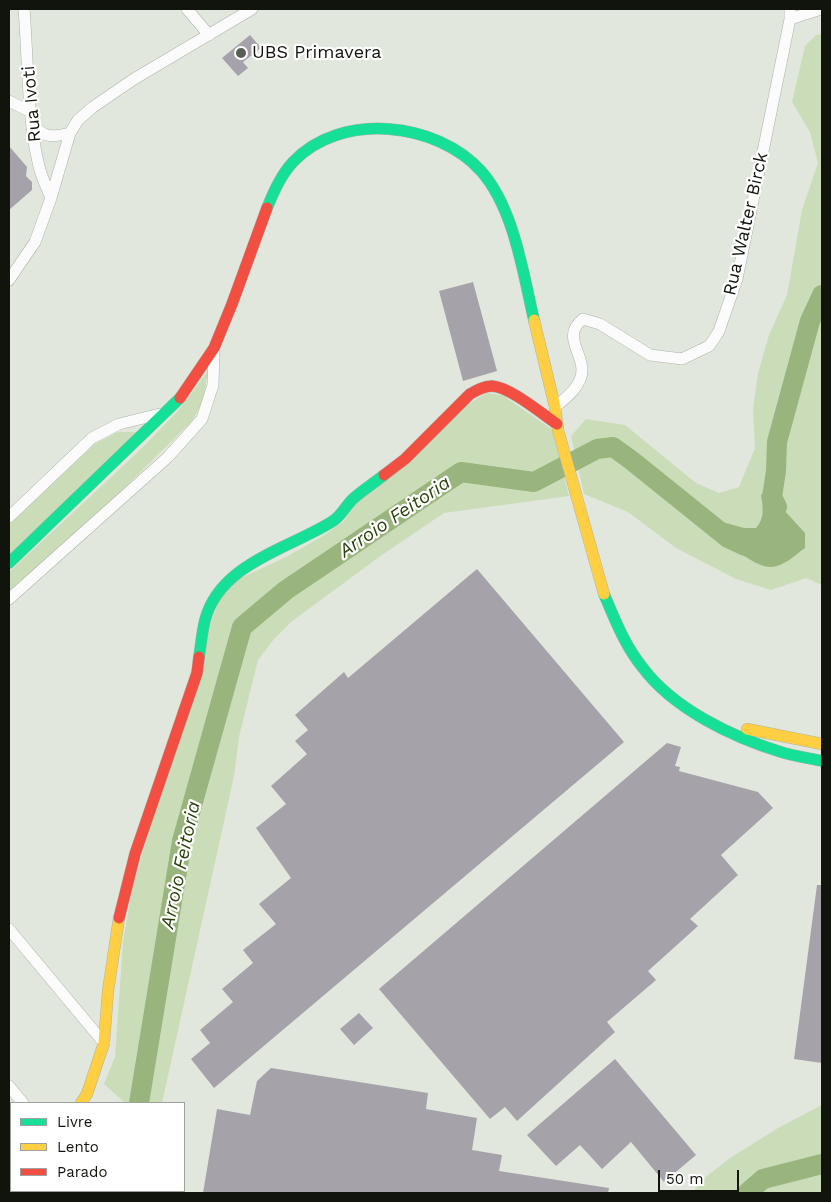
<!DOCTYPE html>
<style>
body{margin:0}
#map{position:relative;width:831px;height:1202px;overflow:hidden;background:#e1e7dc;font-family:"Work Sans",sans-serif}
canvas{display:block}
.frame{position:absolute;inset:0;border:10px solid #10140d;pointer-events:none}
.legend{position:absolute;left:10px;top:1102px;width:175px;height:90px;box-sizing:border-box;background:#fff;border:1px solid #9fa19e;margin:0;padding:6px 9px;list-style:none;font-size:15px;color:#10140d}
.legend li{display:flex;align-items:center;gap:10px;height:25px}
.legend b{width:25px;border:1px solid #9fa19e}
.scale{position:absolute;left:658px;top:1170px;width:81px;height:22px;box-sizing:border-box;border:2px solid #10140d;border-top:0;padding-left:6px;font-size:15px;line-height:18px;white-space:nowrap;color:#10140d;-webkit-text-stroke:4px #fff;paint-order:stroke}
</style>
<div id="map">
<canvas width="831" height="1202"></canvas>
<div class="frame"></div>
<ul class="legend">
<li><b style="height:6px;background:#16e098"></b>Livre</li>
<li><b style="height:6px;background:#ffcf43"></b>Lento</li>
<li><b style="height:6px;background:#f24e42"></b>Parado</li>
</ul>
<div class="scale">50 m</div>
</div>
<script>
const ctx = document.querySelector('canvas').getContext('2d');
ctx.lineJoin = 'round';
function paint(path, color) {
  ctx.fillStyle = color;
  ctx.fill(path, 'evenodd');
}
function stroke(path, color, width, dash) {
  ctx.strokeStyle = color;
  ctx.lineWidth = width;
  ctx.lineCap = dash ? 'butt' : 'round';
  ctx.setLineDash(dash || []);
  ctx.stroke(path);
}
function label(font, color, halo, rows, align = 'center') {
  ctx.font = font + ' "Work Sans",sans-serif';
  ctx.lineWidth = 4.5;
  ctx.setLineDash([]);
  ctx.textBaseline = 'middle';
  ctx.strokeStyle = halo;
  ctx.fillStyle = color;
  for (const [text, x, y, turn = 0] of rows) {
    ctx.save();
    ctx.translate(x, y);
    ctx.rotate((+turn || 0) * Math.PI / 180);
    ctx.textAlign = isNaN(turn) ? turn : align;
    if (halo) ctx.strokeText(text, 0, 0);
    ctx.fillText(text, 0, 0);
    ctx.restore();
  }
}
paint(new Path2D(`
 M 822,34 L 822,585 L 806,578 L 771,590 L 736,579 L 676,548 L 628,512 L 584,494 L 571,436 L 586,419 L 625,425 L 696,483 L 719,493 L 739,487 L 755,448 L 753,409 L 758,373 L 769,335 L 787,295 L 802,210 L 818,163 L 810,132 L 792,102 L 805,46 L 816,35 Z
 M 208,371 L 203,401 L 192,421 L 117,495 L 9,594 L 9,572 L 138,452 L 177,412 Z
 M 486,393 L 502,395 L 553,430 L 569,496 L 444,513 L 379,557 L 291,622 L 274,639 L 258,660 L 239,737 L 234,776 L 162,1103 L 125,1103 L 104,1084 L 115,1057 L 123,942 L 132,889 L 210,624 L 221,597 L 239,579 L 286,557 L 323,536 L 344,521 L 355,505 L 464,407 Z
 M 118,432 L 138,432 L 9,557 L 9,524 L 95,444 Z
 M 822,1105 L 822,1193 L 692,1193 L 707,1176 L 730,1158 L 778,1128 Z`), '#caddb8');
paint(new Path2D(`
 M 774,482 L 772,497 L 805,533 L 805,548 C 795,555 784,567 770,567 C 759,567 740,554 732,546 C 725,539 721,532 713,526 L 712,519 L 744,528 L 756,528 C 765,518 763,507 761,495 Z`), '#99b57d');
stroke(new Path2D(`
 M 777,507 L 772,497 L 776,471 L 777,442 L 810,321 L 822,295
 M 139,1103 L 182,841 L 242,627 L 286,590 L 461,472 L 534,482 L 597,449 L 613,447 L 631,460 L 728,538 L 745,546
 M 121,1193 L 122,1191
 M 747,1193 L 763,1179 L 822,1164`), '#99b57d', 20);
paint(new Path2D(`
 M 250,35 L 261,48 L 243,62 L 248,68 L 238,76 L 222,58 Z
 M 9,146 L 27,167 L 26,176 L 32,182 L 32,190 L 9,210 Z
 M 473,282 L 497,371 L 463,381 L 439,291 Z
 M 477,569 L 624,742 L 214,1088 L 191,1059 L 210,1043 L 200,1030 L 233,1002 L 222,989 L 253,963 L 243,950 L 276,924 L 259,904 L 291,878 L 256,828 L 286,804 L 271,786 L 307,754 L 295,741 L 308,730 L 295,715 L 344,672 L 348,678 Z
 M 667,743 L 681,747 L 675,766 L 680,767 L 679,771 L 758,792 L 773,808 L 721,855 L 738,875 L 690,919 L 698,926 L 648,971 L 656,980 L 607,1022 L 615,1032 L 517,1121 L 505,1107 L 490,1119 L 379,989 Z
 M 817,885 L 822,885 L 822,1063 L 794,1059 Z
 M 359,1013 L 373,1028 L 354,1045 L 340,1029 Z
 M 615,1059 L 696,1155 L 664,1182 L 631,1142 L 602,1169 L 580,1145 L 556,1166 L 527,1135 Z
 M 271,1068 L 428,1093 L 426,1109 L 477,1118 L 472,1150 L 502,1155 L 499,1171 L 609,1188 L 608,1193 L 203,1193 L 217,1109 L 250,1115 L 257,1081 Z`), '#a6a2aa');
const street = new Path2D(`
 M 24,9 C 28,58 27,114 38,162 C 40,174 46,186 51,198
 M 187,9 L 209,35
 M 790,19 L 821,9
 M 9,101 L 31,112
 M 33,124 C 44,139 54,137 70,133
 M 9,280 L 35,242 L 51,198 L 70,133 L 78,120 L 93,107 L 134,79 L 252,9
 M 555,407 C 566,398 582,386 582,370 C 582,352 562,335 583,319 L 600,324 L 650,355 L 682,359 L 709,346 L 714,339 L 719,331 L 737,279 L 790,19 L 790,9
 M 9,517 L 92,438 L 119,424 L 160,414
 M 9,599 L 168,457 L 202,419 L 213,385 L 214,352
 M 9,929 L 104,1043
 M 9,1086 L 23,1103
 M 9,1143 L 11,1141
 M 19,1193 L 20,1191`);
const fast = new Path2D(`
 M 267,208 C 274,191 281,175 293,162 C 341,111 437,122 481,171 C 514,208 523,273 534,320
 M 9,563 L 180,398
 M 604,594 C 615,620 625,646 643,668 C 674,709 732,737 781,752 C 794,756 808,758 822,761
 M 199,657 C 201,645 202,631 205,620 C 220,563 289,549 333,521 C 342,515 346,505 354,498 C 363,490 374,483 384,475`);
const slow = new Path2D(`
 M 534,320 L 555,407 L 558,430 L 604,594
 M 747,729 L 822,744
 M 81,1103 L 87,1094 L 104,1043 L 108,991 L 119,918`);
const jam = new Path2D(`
 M 180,398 L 214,348 L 232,304 L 267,208
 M 384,475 L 405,459 L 470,394 C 477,390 484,386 492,386 C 510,387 542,414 557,424
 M 119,918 L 135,854 L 197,673 L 199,657`);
stroke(street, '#aeb3aa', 12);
stroke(fast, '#aeb3aa', 12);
stroke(slow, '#aeb3aa', 12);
stroke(jam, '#aeb3aa', 12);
stroke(street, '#fafbfa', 11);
stroke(fast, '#16e098', 11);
stroke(slow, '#ffcf43', 11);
stroke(jam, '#f24e42', 11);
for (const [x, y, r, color] of [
 [241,53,6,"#595e55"]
]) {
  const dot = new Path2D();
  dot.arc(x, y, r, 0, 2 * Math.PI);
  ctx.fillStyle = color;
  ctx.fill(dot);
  stroke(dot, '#fff', 2);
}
label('18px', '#10140d', '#fff', [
 ["UBS Primavera",252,53]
], 'left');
label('18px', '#10140d', '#fff', [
 ["Rua Ivoti",32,104,-95],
 ["Rua Walter Birck",746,224,-77]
]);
label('italic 19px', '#2c440c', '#fff', [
 ["Arroio Feitoria",395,517,-34],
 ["Arroio Feitoria",181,865,-78]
]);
</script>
